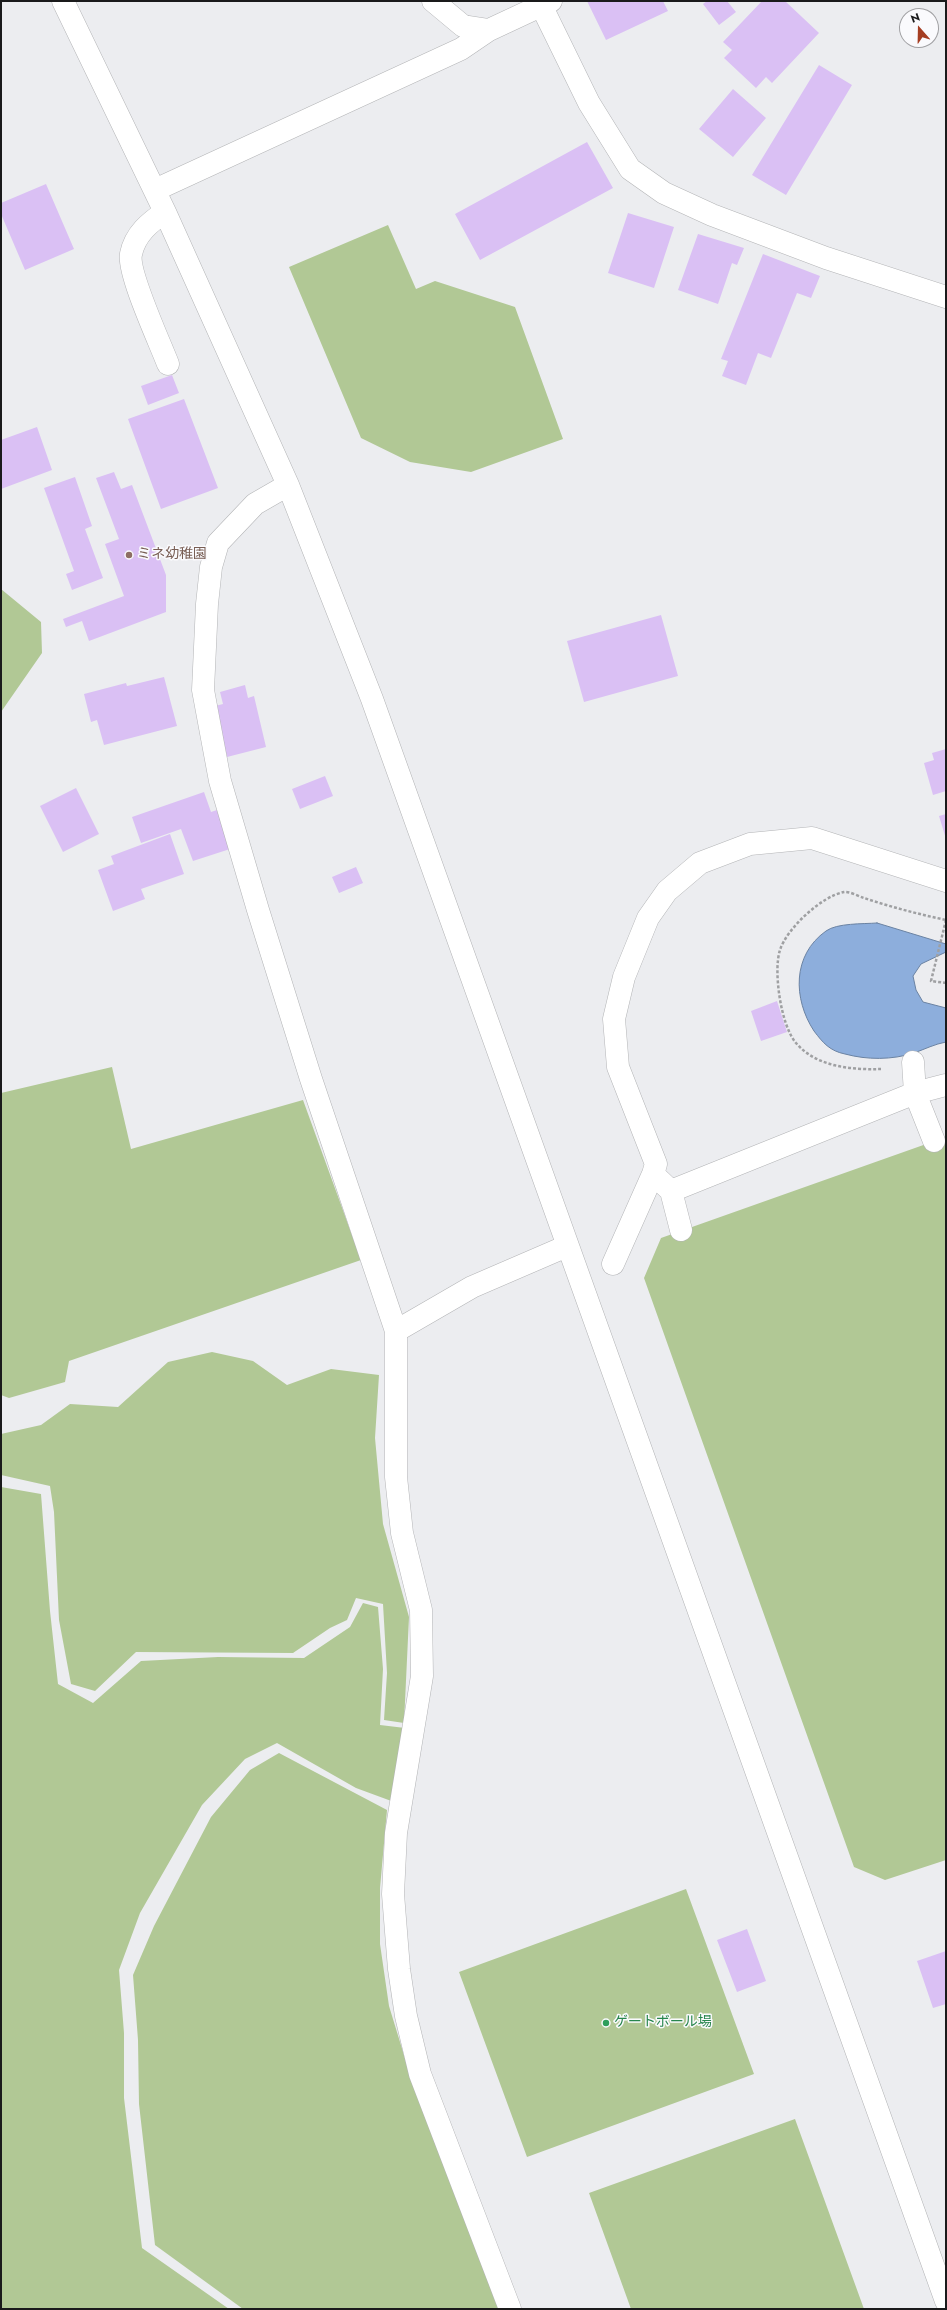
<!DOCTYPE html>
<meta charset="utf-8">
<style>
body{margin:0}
#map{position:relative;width:947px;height:2310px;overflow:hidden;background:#ecedf0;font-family:Jost,sans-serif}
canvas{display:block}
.frame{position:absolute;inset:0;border:2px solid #1a1a1b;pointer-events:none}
.north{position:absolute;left:899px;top:8px;width:40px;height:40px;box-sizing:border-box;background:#fafafd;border:1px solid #a0a0a3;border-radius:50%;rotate:340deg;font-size:11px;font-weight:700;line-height:16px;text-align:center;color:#1a1a1b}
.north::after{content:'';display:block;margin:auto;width:14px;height:18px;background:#a53d22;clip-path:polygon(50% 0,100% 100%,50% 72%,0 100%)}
</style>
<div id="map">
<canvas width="947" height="2310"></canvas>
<div class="frame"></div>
<div class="north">N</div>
</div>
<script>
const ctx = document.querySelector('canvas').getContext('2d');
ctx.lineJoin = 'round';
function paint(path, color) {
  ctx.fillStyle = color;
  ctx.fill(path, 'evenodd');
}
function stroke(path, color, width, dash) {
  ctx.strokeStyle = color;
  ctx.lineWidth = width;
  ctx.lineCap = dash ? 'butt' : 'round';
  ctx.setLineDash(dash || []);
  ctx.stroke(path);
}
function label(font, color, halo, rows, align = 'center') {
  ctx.font = font + ' Jost,"Noto Sans JP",sans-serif';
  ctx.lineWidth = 3;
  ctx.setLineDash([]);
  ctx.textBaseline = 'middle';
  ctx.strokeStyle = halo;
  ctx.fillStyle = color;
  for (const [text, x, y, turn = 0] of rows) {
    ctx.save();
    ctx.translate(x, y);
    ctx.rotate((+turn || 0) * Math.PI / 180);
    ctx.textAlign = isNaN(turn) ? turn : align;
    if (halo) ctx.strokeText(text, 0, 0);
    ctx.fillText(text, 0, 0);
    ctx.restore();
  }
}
paint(new Path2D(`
 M 388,225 L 416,289 L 435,281 L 515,307 L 563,439 L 471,472 L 410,462 L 361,438 L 289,267 Z
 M 1,589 L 41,622 L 42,653 L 1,712 Z
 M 112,1067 L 131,1149 L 303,1100 L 361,1260 L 69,1361 L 65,1382 L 9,1398 L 1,1395 L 1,1093 Z
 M 946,1137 L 946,1860 L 885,1880 L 854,1867 L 644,1278 L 661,1238 Z
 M 212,1352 L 253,1361 L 287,1385 L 331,1369 L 379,1375 L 375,1438 L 383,1524 L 409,1617 L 404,1723 L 384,1720 L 387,1673 L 383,1604 L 356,1598 L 347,1620 L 330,1628 L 293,1653 L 136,1652 L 95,1691 L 71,1684 L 59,1620 L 54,1512 L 50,1486 L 1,1475 L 1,1434 L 41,1425 L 70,1404 L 118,1407 L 168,1362 Z
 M 1,1487 L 41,1494 L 50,1611 L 58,1684 L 93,1703 L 141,1661 L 218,1657 L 304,1658 L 350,1627 L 363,1603 L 378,1607 L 383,1669 L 380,1725 L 405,1728 L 394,1802 L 356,1788 L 277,1743 L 245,1759 L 202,1805 L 140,1913 L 119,1970 L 124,2033 L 124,2098 L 142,2248 L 229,2309 L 1,2309 Z
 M 279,1753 L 387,1810 L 380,1888 L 380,1944 L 389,2006 L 411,2078 L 499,2309 L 243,2309 L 155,2245 L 139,2104 L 138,2040 L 133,1975 L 154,1926 L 211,1817 L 250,1770 Z
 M 686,1889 L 754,2074 L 527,2157 L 459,1972 Z
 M 795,2119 L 864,2309 L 631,2309 L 589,2193 Z`), '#b1c895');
const water = new Path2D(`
 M 877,923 L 946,944 L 946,952 L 921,964 L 913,976 L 916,990 L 923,1002 L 946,1008 L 946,1042 C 935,1044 925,1049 914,1053 C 892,1060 867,1060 845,1054 C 830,1051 823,1043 814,1031 C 793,999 792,955 826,931 C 837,923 863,924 877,923 Z`);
paint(water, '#8daedc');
stroke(water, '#6a82a2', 1);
paint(new Path2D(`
 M 587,1 L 663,1 L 668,11 L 606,40 Z
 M 707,1 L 727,1 L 736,12 L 719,25 L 703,4 Z
 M 762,1 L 785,1 L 819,33 L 772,83 L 766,77 L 756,88 L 724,58 L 732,50 L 723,42 Z
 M 819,65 L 852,85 L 786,195 L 752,175 Z
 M 733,89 L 766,118 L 733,157 L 699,129 Z
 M 587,142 L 613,188 L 480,260 L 455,214 Z
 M 46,184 L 74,249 L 25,270 L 1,214 L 1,203 Z
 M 628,213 L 674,227 L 654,288 L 608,273 Z
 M 698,234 L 744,248 L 737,265 L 732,263 L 718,304 L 678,290 Z
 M 763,254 L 820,276 L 811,298 L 797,293 L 771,358 L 758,353 L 746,385 L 722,376 L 728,361 L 721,359 Z
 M 172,375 L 179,393 L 148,405 L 141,386 Z
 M 184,399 L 218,488 L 161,509 L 128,419 Z
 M 37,427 L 52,470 L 1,489 L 1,440 Z
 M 114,472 L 121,489 L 132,485 L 166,575 L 166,612 L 89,641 L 82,621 L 66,627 L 63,619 L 124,596 L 105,544 L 119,539 L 96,478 Z
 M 75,477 L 92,526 L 85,529 L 103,578 L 72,590 L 66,574 L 74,571 L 44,488 Z
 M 661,615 L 678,676 L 584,702 L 567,641 Z
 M 164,677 L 177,726 L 104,745 L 97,720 L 91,722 L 84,694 L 126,683 L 127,686 Z
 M 245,685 L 248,698 L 254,696 L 266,747 L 227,757 L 215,706 L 223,704 L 220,692 Z
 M 946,749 L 946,791 L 933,795 L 924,763 L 934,760 L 932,753 Z
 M 325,776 L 333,796 L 300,809 L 292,789 Z
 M 76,788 L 99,834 L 63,852 L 40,806 Z
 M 204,792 L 211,812 L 217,810 L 230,849 L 193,861 L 181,829 L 141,843 L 132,817 Z
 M 946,814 L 946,839 L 939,816 Z
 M 170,834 L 184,874 L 141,889 L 145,899 L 113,911 L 98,870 L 114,864 L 111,856 Z
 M 356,867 L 363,883 L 339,893 L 332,877 Z
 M 777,1001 L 787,1032 L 761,1041 L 751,1011 Z
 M 747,1929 L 766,1981 L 737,1992 L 717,1940 Z
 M 946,1951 L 946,2004 L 933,2008 L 917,1961 Z`), '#dac0f4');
const minor = new Path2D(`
 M 63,1 L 165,212 L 288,485 L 372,699 L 946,2301
 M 433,1 L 463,26 L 489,30
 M 539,1 L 589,103 L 630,169 L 664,193 L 712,215 L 826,258 L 946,297
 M 155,190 L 461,49 L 489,30 L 551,1
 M 165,212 C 150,222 135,234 131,254 C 127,272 160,343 168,364
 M 288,485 L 255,504 L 218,543 L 211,567 L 207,604 L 203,690 L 220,781 L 258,910 L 311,1079 L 396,1331 L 396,1477 L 402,1533 L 421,1610 L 422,1676 L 396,1833 L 393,1894 L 399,1969 L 406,2016 L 420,2074 L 510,2309
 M 913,1062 L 915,1093 L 934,1141
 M 653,1174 L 671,1191 L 915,1093 L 946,1085
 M 671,1191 L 681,1230
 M 613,1264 L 653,1174 L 656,1164 L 618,1067 L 614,1019 L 624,977 L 648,918 L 667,891 L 700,863 L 750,844 L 812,838 L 946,881
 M 396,1331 L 472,1287 L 567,1246`);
stroke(minor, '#b3b4b6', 23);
stroke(new Path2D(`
 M 946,920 L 931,981 L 946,983
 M 881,1069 C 852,1070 816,1067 796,1043 C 781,1026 773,971 780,950 C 787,928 822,896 844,892 C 849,891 858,896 864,898 C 891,907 918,914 946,920`), '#9fa0a2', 2.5, [3, 2]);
stroke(minor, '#fff', 22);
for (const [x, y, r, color] of [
 [129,555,4,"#8d6e63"],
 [606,2023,4,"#2e9e5b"]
]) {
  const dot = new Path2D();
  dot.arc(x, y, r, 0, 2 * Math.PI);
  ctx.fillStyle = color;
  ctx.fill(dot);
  stroke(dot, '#fafafd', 1.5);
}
label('14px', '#785e54', '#fafafd', [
 ["ミネ幼稚園",137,555]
], 'left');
label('14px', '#27864d', '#fafafd', [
 ["ゲートボール場",614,2023]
], 'left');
</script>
